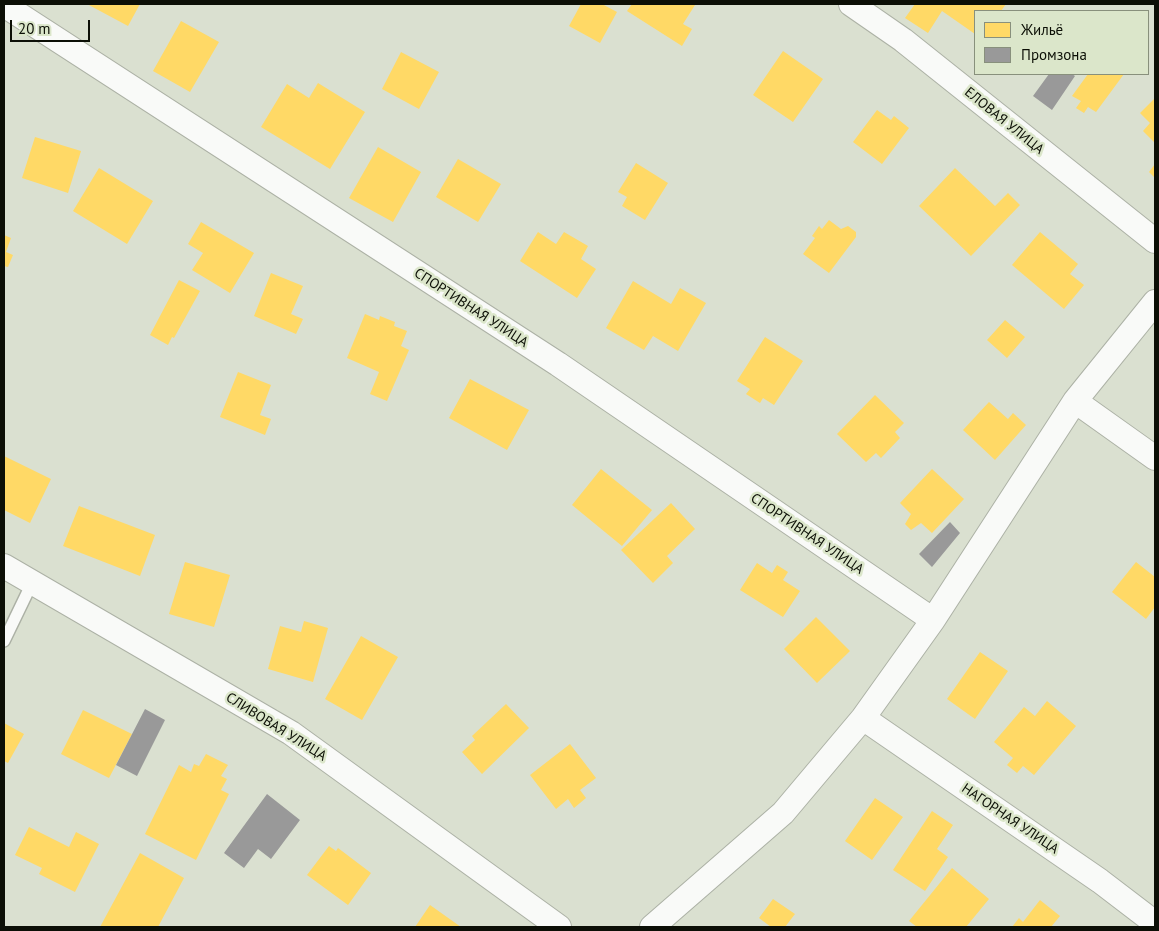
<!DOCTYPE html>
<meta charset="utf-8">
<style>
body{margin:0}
#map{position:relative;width:1159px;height:931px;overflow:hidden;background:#dae0d0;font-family:"PT Sans",sans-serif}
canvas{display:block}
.frame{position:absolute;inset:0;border:5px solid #0c0f06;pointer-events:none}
.legend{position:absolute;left:974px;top:10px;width:175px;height:65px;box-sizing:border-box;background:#dbe6ca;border:1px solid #88907c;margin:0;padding:6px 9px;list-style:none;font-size:15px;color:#0c0f06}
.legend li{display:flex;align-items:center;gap:10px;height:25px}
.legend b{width:25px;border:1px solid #88907c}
.scale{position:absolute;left:10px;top:20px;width:80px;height:22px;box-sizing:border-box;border:2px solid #0c0f06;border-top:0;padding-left:6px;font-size:15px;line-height:18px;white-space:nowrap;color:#0c0f06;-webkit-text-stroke:4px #dbe6ca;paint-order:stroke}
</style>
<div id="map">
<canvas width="1159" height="931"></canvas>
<div class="frame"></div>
<ul class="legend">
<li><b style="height:14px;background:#ffd966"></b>Жильё</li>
<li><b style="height:14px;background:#999"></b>Промзона</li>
</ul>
<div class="scale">20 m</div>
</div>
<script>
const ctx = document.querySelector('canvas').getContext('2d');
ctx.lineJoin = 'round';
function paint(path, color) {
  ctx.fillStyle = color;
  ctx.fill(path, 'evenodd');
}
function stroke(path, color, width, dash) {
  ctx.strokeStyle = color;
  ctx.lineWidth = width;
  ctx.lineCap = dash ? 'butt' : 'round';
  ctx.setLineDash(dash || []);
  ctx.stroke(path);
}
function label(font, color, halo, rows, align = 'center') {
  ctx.font = font + ' "PT Sans",sans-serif';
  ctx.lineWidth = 5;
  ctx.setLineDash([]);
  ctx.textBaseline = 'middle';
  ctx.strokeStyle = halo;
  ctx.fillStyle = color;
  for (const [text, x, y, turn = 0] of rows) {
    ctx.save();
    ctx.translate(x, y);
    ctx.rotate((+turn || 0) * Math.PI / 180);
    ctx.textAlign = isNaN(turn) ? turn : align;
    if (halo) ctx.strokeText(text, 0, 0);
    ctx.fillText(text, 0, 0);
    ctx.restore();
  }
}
paint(new Path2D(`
 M 87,4 L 140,4 L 128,26 Z
 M 581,4 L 602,4 L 617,12 L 600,43 L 569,26 Z
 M 632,4 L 695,5 L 683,24 L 692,29 L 682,46 L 627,11 Z
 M 915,4 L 1006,4 L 1001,11 L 975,11 L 975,34 L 942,11 L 928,33 L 905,18 Z
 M 181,21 L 219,42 L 190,92 L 153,71 Z
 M 783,51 L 823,79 L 793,122 L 753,95 Z
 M 401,52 L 439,72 L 419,109 L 382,89 Z
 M 1088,74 L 1124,74 L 1096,112 L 1088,107 L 1084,113 L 1076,108 L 1081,101 L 1072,96 Z
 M 318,83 L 365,112 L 330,169 L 261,127 L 287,84 L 309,98 Z
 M 1155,98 L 1155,143 L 1143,131 L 1150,123 L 1140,113 Z
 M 877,110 L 891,120 L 894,116 L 909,128 L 882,164 L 853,142 Z
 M 35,137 L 81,151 L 68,193 L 22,178 Z
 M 378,147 L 421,172 L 393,222 L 349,198 Z
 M 458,159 L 501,184 L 478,222 L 436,197 Z
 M 636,163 L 668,183 L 645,220 L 622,206 L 627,197 L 618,192 Z
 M 1155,164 L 1155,178 L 1149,172 Z
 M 99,168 L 153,201 L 127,244 L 73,211 Z
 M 955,168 L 995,206 L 1008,193 L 1020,205 L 971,256 L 919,206 Z
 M 829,220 L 841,229 L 848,226 L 856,232 L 856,237 L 829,273 L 803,254 L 815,238 L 812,236 L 819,226 L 822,229 Z
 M 201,222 L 254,253 L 230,293 L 192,270 L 203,253 L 188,244 Z
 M 538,232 L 556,244 L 564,232 L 588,246 L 581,259 L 596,269 L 577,298 L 520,261 Z
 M 1040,232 L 1078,264 L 1070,274 L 1084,285 L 1064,309 L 1012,265 Z
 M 4,235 L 11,238 L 6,252 L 13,255 L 8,267 L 4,266 Z
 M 271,273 L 303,286 L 291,314 L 303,319 L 296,334 L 254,316 Z
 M 179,280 L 200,291 L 174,338 L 172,337 L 168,345 L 150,335 Z
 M 633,281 L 671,304 L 680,288 L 706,303 L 678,351 L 653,336 L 644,350 L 606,328 Z
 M 365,314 L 379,320 L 380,316 L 395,322 L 394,326 L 407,331 L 401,346 L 409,350 L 387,401 L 370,394 L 379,372 L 347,358 Z
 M 1005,320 L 1025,337 L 1007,358 L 987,340 Z
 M 765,337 L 803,361 L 774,405 L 763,398 L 760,403 L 746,394 L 750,389 L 737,381 Z
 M 238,372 L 271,385 L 260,415 L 271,419 L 265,435 L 220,417 Z
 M 470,379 L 529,410 L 507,450 L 449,418 Z
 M 875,395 L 904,423 L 895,432 L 900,438 L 881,458 L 876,453 L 866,462 L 837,434 Z
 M 989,402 L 1008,419 L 1013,413 L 1026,425 L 995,460 L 963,430 Z
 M 4,456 L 51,479 L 30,523 L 4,510 Z
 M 601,469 L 652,510 L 622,546 L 572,505 Z
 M 932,469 L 964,499 L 932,533 L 921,523 L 911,530 L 905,524 L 911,514 L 900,503 Z
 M 671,503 L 695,529 L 667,556 L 673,563 L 653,583 L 621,550 Z
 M 79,506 L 155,535 L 140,576 L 63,546 Z
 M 185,562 L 230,575 L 214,627 L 169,614 Z
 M 1136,562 L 1155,577 L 1155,607 L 1146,619 L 1112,592 Z
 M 757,563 L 772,573 L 777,565 L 788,572 L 783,580 L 800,591 L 783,617 L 740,590 Z
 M 816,617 L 850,651 L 817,683 L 784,649 Z
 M 304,621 L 328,628 L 313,682 L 268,669 L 280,626 L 301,632 Z
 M 361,636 L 398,657 L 362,720 L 325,699 Z
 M 980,652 L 1008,671 L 975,719 L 947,699 Z
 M 1047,701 L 1076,726 L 1034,775 L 1023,766 L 1017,773 L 1007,765 L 1013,758 L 994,742 L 1024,707 L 1035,716 Z
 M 506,704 L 529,728 L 482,774 L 462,752 L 475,740 L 472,736 Z
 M 83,710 L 132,734 L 109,778 L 61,754 Z
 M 4,723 L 24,734 L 8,763 L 4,761 Z
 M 570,744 L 596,778 L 580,790 L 586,798 L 574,808 L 568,799 L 556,809 L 530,775 Z
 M 206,754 L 228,765 L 221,776 L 227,779 L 221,790 L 229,794 L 196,860 L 145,834 L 179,765 L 191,772 L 194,764 L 199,766 Z
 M 875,798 L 903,817 L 872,860 L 845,841 Z
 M 932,811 L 953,825 L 937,849 L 948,857 L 925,891 L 893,870 Z
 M 29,827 L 69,847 L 76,832 L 99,844 L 75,892 L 39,874 L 42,868 L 15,855 Z
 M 329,846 L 336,851 L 338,848 L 371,873 L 348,905 L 307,875 Z
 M 140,853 L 184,878 L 158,927 L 100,927 Z
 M 952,868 L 989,899 L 966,927 L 917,927 L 909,921 Z
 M 773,899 L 795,914 L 785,927 L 771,927 L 759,918 Z
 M 1040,900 L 1060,916 L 1051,927 L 1012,927 L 1019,918 L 1023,922 Z
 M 430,905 L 461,927 L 415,927 Z`), '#ffd966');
paint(new Path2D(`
 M 1049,74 L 1072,74 L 1075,76 L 1052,110 L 1033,96 Z
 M 950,522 L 960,533 L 932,567 L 919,554 Z
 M 145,709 L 165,720 L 137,776 L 116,765 Z
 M 267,794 L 300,820 L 271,859 L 258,849 L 244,868 L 224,853 Z`), '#999');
const lane = new Path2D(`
 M 4,641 L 32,583`);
const street = new Path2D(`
 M 851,4 L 903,40 L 1155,241
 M 4,5 L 558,364 L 933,620
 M 1075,401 L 1155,458
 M 4,566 L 291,733 L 559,927
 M 863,718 L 1100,881 L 1155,923
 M 652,927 L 783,813 L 863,718 L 933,620 L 1075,401 L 1155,302`);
stroke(lane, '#acb1a5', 14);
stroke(street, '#acb1a5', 26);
stroke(lane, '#f9faf8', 11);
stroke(street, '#f9faf8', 24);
label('14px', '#0c0f06', '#dbe6ca', [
 ["ЕЛОВАЯ УЛИЦА",1004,121,39],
 ["СПОРТИВНАЯ УЛИЦА",471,308,33],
 ["СПОРТИВНАЯ УЛИЦА",807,534,34],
 ["СЛИВОВАЯ УЛИЦА",276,727,32],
 ["НАГОРНАЯ УЛИЦА",1010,819,34]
]);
</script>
